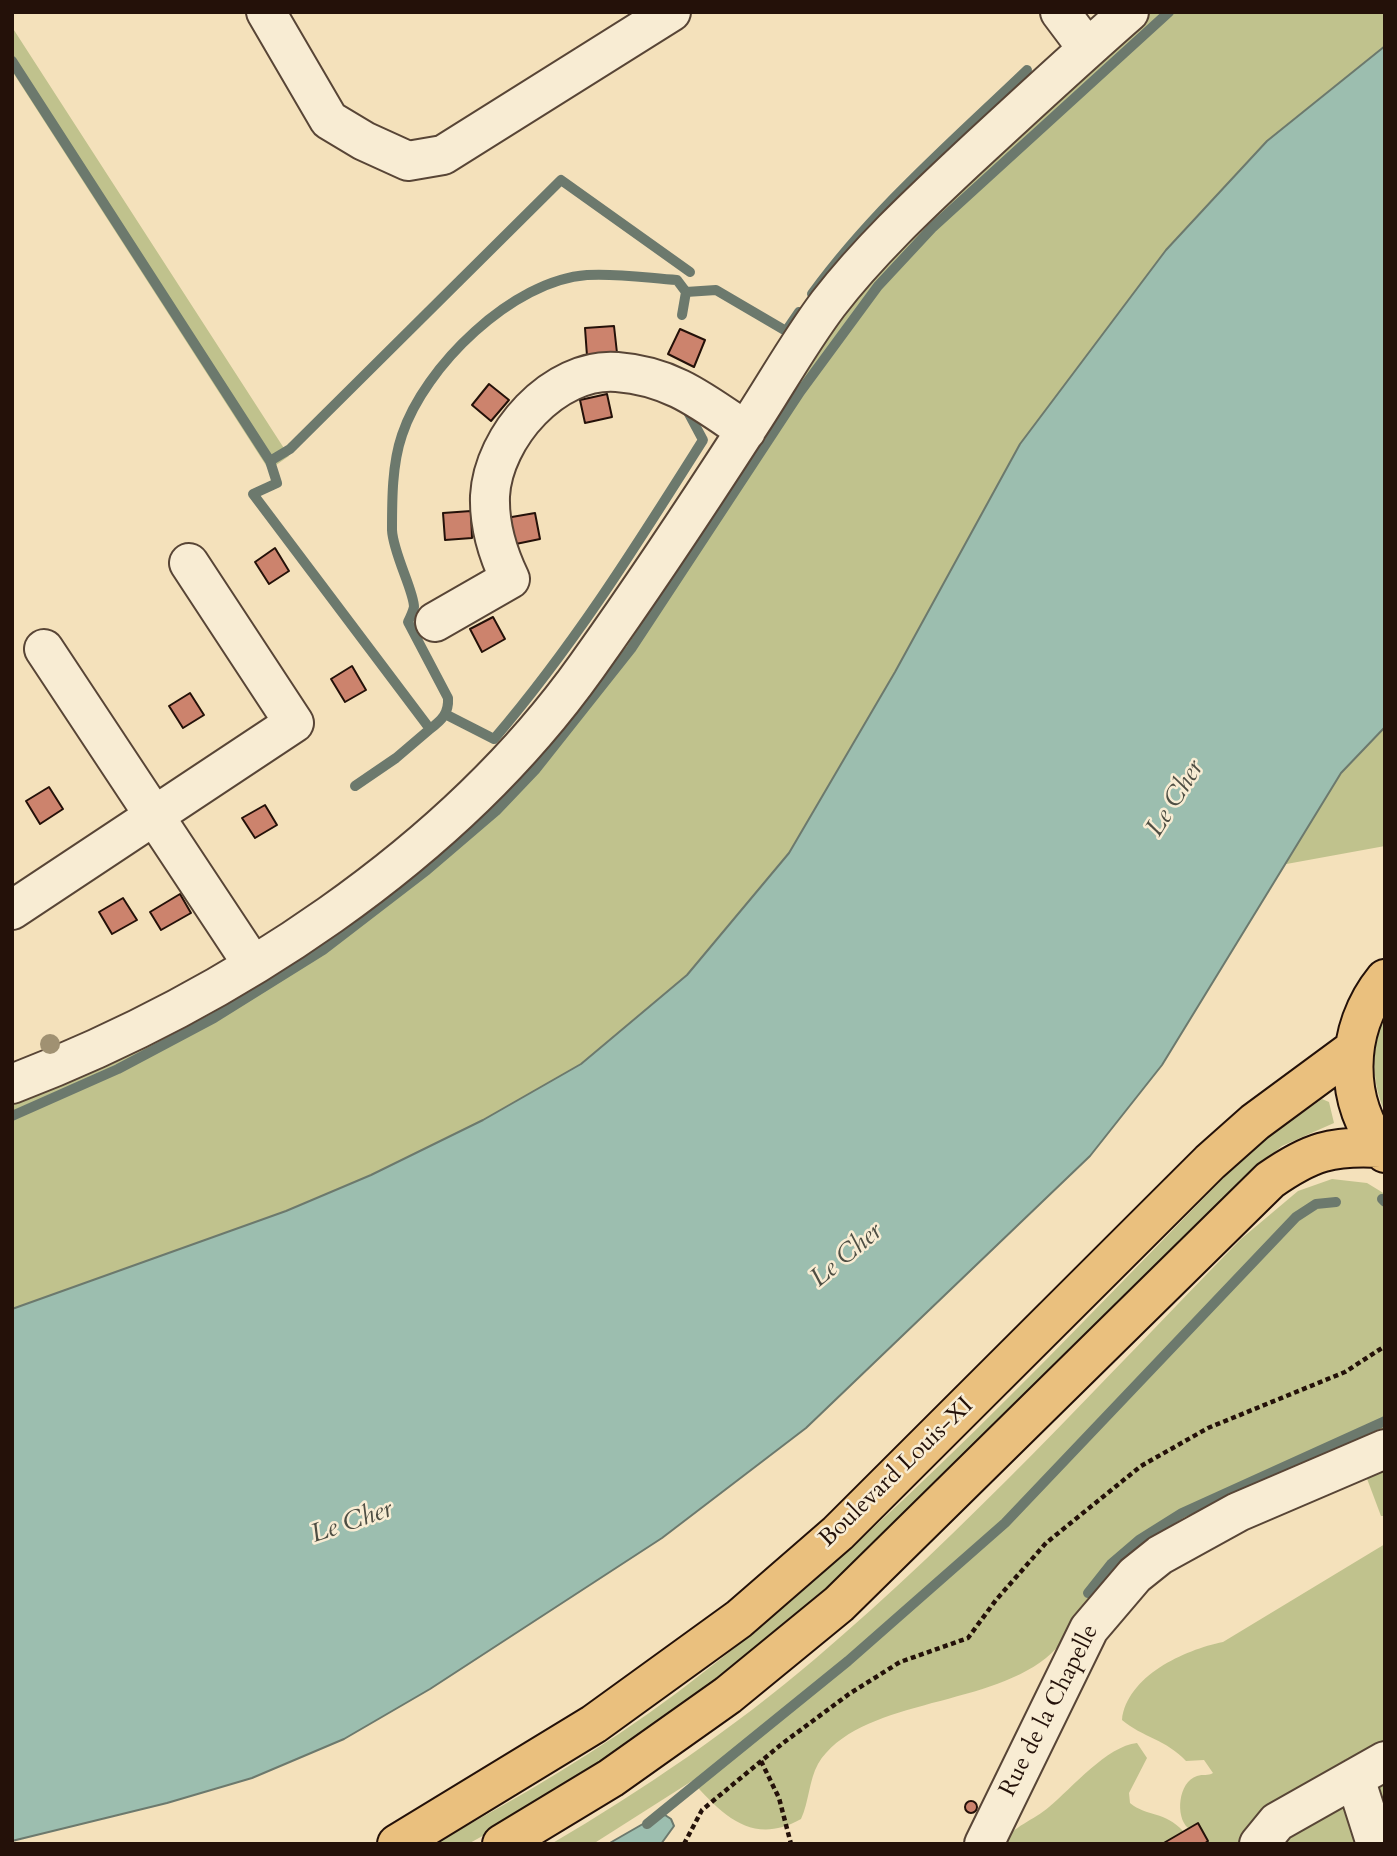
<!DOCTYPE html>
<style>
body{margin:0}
#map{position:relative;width:1397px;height:1856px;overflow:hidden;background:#f4e1bb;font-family:Cardo,serif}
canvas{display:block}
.frame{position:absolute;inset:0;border:14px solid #241109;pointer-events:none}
</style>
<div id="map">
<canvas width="1397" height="1856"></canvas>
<div class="frame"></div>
</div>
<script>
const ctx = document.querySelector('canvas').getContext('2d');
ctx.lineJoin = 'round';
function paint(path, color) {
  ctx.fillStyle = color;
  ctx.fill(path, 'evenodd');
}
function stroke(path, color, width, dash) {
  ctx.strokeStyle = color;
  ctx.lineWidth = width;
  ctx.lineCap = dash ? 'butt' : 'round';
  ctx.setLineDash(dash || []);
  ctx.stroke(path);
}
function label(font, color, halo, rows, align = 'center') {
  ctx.font = font + ' Cardo,serif';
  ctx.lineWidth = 5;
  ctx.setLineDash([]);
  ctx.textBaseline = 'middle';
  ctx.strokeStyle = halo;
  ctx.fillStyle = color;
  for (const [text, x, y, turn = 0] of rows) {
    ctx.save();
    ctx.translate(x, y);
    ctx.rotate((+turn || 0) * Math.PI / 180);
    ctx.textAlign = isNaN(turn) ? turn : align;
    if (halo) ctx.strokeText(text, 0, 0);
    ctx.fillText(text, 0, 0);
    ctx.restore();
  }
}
paint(new Path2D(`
 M 1143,12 L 1385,12 L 1385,46 L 1267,141 L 1166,250 L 1020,444 L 895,672 L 789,853 L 687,975 L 581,1064 L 483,1120 L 371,1175 L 286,1211 L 12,1309 L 12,1099 L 491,796 L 833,318 L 885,256 Z
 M 12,27 L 289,456 L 269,470 L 12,71 Z
 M 1385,727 L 1385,846 L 1281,865 L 1341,773 Z
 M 1385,1015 L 1385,1112 C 1371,1082 1371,1046 1385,1015 Z
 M 1322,1099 L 1329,1102 L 1334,1123 L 1282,1146 L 1253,1170 L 869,1554 L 756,1651 L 627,1747 L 488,1833 L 468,1844 L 433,1844 C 517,1799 602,1749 678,1692 C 889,1533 1068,1335 1253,1148 Z
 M 1332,1179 L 1367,1183 L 1385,1194 L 1385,1428 C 1339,1448 1294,1468 1249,1488 C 1204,1508 1156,1527 1120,1561 C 1090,1590 1075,1635 1046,1658 C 984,1708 858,1699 818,1764 C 809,1780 809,1802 801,1819 C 753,1846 723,1816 692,1781 L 593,1844 L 551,1844 C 643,1790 734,1728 815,1659 C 967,1530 1102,1381 1241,1239 L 1298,1191 Z
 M 1385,1468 L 1385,1516 L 1381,1516 L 1366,1476 Z
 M 1385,1544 L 1385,1844 L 1204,1844 L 1208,1841 L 1198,1823 L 1188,1828 C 1175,1817 1178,1782 1197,1776 C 1203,1774 1208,1776 1213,1773 L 1204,1760 L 1186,1761 C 1167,1740 1142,1737 1122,1720 C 1127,1676 1184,1650 1223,1642 Z
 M 1137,1743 L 1147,1758 L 1129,1793 L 1130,1803 C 1147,1817 1165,1811 1183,1831 L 1162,1844 L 1002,1844 C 1014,1825 1033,1821 1049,1807 C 1072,1788 1107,1746 1137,1743 Z`), '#c0c28d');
const water = new Path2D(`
 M 1385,46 L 1385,727 L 1341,773 L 1162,1065 L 1090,1156 L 806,1428 L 662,1538 L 430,1689 L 344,1739 L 252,1778 L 167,1803 L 12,1841 L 12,1309 L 286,1211 L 371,1175 L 483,1120 L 581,1064 L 687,975 L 789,853 L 895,672 L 1020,444 L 1166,250 L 1267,141 Z
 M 665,1815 L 671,1819 L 674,1826 L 661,1844 L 608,1844 L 655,1817 Z`);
paint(water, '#9cbeaf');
stroke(water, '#6c796d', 2);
stroke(new Path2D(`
 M 12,61 L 270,461 L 277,483 L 253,494 L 430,729 C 442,720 449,713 448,698 L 408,622 C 410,618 413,611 414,607 C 414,591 393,553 392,530 C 392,500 392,464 402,435 C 424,367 513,280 587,275 C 616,273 648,278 677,280 L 686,292 L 682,315
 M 686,292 L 716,290 L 786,331 L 799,312
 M 812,294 C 873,210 953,141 1027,70
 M 270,461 L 290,449 L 561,180 L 690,272
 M 445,714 L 494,739 C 575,644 636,546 703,440 L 688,412
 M 355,786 L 396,758 L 430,729
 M 12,1116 L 118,1069 L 214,1018 L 323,950 L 427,870 L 496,811 L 536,769 L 631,649 L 800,392 L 878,286 L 932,228 L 1169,12
 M 1382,1199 L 1385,1202
 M 1088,1593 L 1111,1564 L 1139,1540 L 1182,1513 L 1385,1421
 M 647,1824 L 848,1661 L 1005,1523 L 1296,1217 L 1316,1204 L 1336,1202`), '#6c796d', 10);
const building = new Path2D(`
 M 614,326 L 617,353 L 587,356 L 585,328 Z
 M 680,329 L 705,340 L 694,367 L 668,354 Z
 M 489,384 L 509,400 L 491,421 L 472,405 Z
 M 607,394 L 612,417 L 585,423 L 580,400 Z
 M 471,511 L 472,538 L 445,540 L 443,513 Z
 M 535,513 L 540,539 L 511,545 L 506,518 Z
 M 275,548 L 289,571 L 269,584 L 255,562 Z
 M 493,617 L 505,639 L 482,652 L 470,629 Z
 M 352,666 L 366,690 L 345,702 L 331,679 Z
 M 190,693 L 204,715 L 183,728 L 169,706 Z
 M 49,787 L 63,809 L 40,824 L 26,801 Z
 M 265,805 L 277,825 L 255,838 L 242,818 Z
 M 180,894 L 191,913 L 161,930 L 150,912 Z
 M 123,898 L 137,920 L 112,934 L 99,912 Z
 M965 1807a6 6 0 1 1 12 0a6 6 0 1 1-12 0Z
 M 1198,1823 L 1208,1841 L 1204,1844 L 1162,1844 Z`);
paint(building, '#cc836d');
stroke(building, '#241109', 2);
const minor = new Path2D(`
 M 266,12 L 329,120 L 364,141 L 408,161 L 443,155 L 671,12
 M 1060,12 L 1087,48
 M 435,622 L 510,579 C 497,552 489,526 490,496 C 493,437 554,367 617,372 C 671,376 702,401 746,431
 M 44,649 L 253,965
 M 12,910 L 294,723 L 189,563
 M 12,1084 C 228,1001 452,856 587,666 C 642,589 695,509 746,430 C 774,388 798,344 828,304 C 868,252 917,206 965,161 C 1019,111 1073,61 1129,12
 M 1355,1778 L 1376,1844
 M 984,1844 L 1089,1629 L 1135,1575 L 1160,1555 L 1238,1512 L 1385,1449
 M 1259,1844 L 1277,1822 L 1385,1761`);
const major = new Path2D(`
 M 1385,979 C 1344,1029 1342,1103 1385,1153
 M 397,1844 L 594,1724 L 739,1619 L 838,1533 L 1210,1162 L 1255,1122 L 1354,1049
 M 502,1844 L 611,1778 L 728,1695 L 839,1604 L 1270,1180 C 1310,1152 1332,1145 1381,1148`);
stroke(minor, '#584536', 42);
stroke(major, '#241109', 42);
stroke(new Path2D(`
 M 761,1761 L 779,1798 L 791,1844
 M 684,1844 L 702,1810 L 783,1743 L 849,1694 L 900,1662 L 968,1638 L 996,1600 L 1046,1543 L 1141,1466 L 1208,1428 L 1345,1372 L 1385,1346`), '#241109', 4.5, [5, 3.5]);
stroke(minor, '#f8ecd3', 38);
stroke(major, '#eac07e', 38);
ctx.fillStyle = '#a09172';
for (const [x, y] of [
 [50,1044]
]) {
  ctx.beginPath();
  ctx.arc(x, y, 10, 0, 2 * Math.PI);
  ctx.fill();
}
label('24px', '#241109', '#f8ecd3', [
 ["Boulevard Louis-XI",897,1473,-44],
 ["Rue de la Chapelle",1050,1711,-63]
]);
label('italic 26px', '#4e4e43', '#f8ecd3', [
 ["Le Cher",1176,799,-58],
 ["Le Cher",847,1256,-40],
 ["Le Cher",352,1523,-19]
]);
</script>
